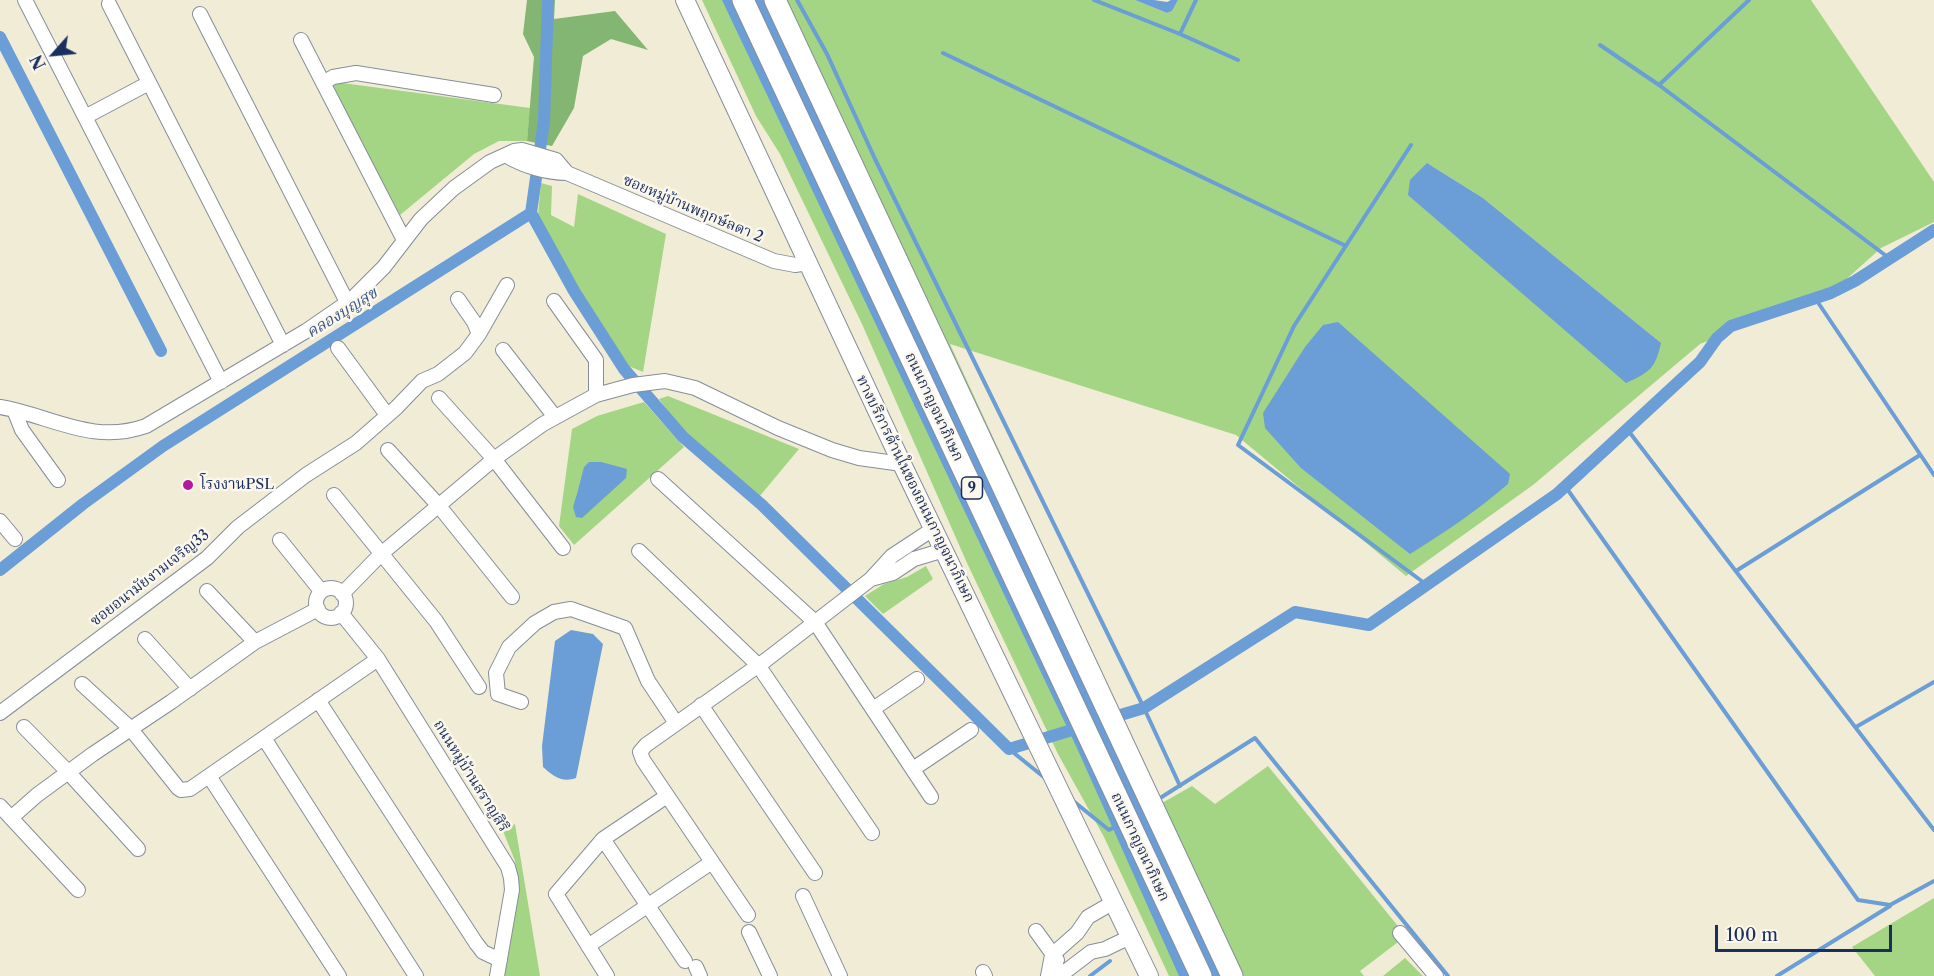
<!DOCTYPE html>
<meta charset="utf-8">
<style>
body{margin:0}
#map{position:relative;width:1934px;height:976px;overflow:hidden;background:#f1ecd5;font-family:"Libre Caslon Text",serif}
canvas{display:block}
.north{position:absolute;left:24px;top:24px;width:60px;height:60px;-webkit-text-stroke:4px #fbf7ec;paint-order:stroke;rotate:243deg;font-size:16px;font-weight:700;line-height:24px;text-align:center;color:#1b2f5e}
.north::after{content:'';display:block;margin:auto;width:21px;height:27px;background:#1b2f5e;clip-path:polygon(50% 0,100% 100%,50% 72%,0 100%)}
.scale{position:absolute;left:1715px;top:925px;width:177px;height:27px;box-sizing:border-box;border:3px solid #1b2f5e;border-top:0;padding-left:8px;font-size:18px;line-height:21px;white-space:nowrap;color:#1b2f5e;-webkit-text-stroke:4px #fbf7ec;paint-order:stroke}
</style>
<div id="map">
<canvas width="1934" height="976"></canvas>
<div class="north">N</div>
<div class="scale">100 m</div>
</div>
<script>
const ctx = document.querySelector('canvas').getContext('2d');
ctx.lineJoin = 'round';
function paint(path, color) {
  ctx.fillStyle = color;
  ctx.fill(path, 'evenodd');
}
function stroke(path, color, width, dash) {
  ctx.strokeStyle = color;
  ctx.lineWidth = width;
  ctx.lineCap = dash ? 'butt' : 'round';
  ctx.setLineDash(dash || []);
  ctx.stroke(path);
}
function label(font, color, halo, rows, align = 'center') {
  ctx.font = font + ' "Libre Caslon Text","Noto Serif Thai",serif';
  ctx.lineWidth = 5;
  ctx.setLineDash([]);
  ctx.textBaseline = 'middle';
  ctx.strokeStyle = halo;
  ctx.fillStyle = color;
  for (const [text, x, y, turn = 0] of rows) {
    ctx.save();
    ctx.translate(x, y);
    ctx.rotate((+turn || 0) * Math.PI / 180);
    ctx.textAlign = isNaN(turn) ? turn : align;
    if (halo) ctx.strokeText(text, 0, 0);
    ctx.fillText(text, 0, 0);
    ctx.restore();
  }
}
paint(new Path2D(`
 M 702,0 L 1135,0 L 1167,13 L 1172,11 L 1178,0 L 1811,0 L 1934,182 L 1934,222 L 1881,248 L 1831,293 L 1700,344 L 1533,485 L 1406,576 L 1236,435 L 950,344 L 1162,803 L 1192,786 L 1215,804 L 1268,766 L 1406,936 L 1360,971 L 1364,976 L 1169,976 L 1104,837 L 1058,754 L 967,563 L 862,324 L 780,154 L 756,116 ZM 1427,163 L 1483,198 L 1661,343 Z
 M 335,82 L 530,108 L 527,141 L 499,141 L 474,154 L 400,215 L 332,87 Z
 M 541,183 L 552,186 L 551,215 L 574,227 L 578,194 L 666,234 L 643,372 L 626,365 L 570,276 L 538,215 Z
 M 668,396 L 799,449 L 759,497 L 686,436 L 659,399 Z
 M 644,402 L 684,447 L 574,545 L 559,526 L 572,429 L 597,416 Z
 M 926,566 L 933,579 L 883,614 L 865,596 L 884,584 L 907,577 Z
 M 515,824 L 540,976 L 504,976 L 518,888 L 515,861 L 503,831 Z
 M 1934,898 L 1934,976 L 1875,976 L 1852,947 Z
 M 1405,958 L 1423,976 L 1383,976 Z`), '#a3d584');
paint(new Path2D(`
 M 527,0 L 555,0 L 554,19 L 615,11 L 648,50 L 611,39 L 583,56 L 574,108 L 552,146 L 527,141 L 534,57 L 523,34 Z`), '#82b672');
paint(new Path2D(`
 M 722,0 L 783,0 L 1238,976 L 1179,976 L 1076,746 Z
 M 1135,0 L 1154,0 L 1167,2 L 1171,0 L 1178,0 L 1172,11 L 1167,13 Z
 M 1427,163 L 1483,198 L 1661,343 C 1655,369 1650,372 1626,383 L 1408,195 L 1410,180 Z
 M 1338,322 L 1510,474 L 1508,484 C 1478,510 1444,533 1410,554 L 1301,468 L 1265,428 L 1263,413 L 1305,347 L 1323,325 Z
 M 589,462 L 601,462 L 627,469 L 626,478 L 582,518 L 576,517 L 573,507 L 577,494 L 584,467 Z
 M 571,630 L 593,634 L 603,644 L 576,778 C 562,783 553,776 543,767 L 542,746 L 555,641 Z`), '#6b9dd6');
stroke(new Path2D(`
 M 797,0 L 827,54 L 875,159 L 1144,708 L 1180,786
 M 1094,0 L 1180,34 L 1238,60
 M 1180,34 L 1196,0
 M 1600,45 L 1659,85 L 1889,258
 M 943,53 L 1346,246
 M 1659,85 L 1749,0
 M 1411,145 L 1294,326 L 1238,445 L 1427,585
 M 1815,298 L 1934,475
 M 1627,429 L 1934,830
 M 1565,486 L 1858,900 L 1890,905 L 1934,881
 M 1736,571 L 1920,455
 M 1856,727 L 1934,682
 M 1009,749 L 1045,778
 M 1072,800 L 1109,830 L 1116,826
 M 1157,800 L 1255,738 L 1448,976
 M 1090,976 L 1110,961
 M 1777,976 L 1890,906`), '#6b9dd6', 4);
stroke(new Path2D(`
 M 0,37 L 161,351
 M 531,213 L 574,291 L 624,369 L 683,437 L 762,505 L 1009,749 L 1082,727
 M 0,570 L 83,504 L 163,446 L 531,213 L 544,121 L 548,0
 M 1107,719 L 1144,708 L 1295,612 L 1369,625 L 1557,494 L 1700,362 L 1717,338 L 1731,326 L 1831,293 L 1855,281 L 1934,230`), '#6b9dd6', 12);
const minor = new Path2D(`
 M 25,0 L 221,382
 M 109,4 L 283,345
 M 200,14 L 347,302
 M 301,40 L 404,240
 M 323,83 L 333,77 L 356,73 L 494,95
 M 85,117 L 149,83
 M 505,155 C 523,166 546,173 567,173
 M 554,301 L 596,360 L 596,395
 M 479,334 L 507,285
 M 338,348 L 387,415
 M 503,350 L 555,417
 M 439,398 L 494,459 L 563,548
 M 0,407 C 52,416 92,445 146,426 L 306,331 L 351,300 L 384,267 L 421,219 L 454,188 L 490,162 L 514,151 L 522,150 L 556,160 L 567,173 L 774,261 L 795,265 L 808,263
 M 14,410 L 22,430 L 58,480
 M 388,450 L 439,506 L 512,597
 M 658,479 L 815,622 L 931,797
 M 334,495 L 436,621 L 479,687
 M 0,521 L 15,539
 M 280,540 L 321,591
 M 639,551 L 758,665 L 872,833
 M 871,579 L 893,573 L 914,559 L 944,550
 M316 603a15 15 0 1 1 30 0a15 15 0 1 1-30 0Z
 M 207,591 L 255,642
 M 342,594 L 381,554 L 494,459 L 543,424 L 596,395 L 633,385 L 665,381 L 695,388 L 778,428 L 832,450 L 859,458 L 902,464
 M 341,613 L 378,659 L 508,867 L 511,878 L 512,890 L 497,976
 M 145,639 L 190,689
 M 82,684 L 130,728 L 178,788 L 181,790 L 190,789 L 378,659
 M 318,700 L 476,943 L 483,952 L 500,960
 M 521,702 L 498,694 L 496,673 L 509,647 L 535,623 L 554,612 L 571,609 L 625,628 L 648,681 L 676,723
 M 701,705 L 815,873
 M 873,709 L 917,679
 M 0,713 L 207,558 L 238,527 L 306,475 L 356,443 L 396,408 L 422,381 L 438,374 L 465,353 L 479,334 L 474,322 L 458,299
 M 24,727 L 69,773 L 138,849
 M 264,738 L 416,976
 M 913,769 L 971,730
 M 209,776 L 339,976
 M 667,796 L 603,839 L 685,961
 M 0,806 L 78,890
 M 11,818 L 37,795 L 93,754 L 171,702 L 255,642 L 318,609
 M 603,839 L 556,894 L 607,976
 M 803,896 L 840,976
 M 748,915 L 643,760 L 640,752 L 646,745 L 766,660 L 871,579 L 892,556 L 933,529
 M 1036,931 L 1057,960
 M 749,932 L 770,976
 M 1400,933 L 1436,976
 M 588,946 L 712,862
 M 696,967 L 700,976
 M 983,972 L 985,976
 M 1050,974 L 1066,971 L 1091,952 L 1105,949 L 1130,937
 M 1048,976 L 1052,955 L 1077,933 L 1088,917 L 1114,902`);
const major = new Path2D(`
 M 685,0 L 902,464 L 1149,976`);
const highway = new Path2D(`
 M 743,0 L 1201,976
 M 775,0 L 1232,976`);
stroke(minor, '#868e9a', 16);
stroke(major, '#868e9a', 20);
stroke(highway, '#868e9a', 23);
stroke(minor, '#fff', 14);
stroke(major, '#fff', 18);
stroke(highway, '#fff', 21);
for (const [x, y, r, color] of [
 [188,485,6,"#b5179e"]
]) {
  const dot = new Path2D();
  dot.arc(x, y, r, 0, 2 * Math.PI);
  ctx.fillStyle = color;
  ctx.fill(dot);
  stroke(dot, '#fbf7ec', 2);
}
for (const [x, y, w] of [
 [972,488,21]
]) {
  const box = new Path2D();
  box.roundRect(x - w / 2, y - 11, w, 22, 4.5);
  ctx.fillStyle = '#fbf7ec';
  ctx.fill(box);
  stroke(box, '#1b2f5e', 1.5);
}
label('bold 14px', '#1b2f5e', null, [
 ["9",972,488]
]);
label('15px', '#1b2f5e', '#fbf7ec', [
 ["ซอยหมู่บ้านพฤกษ์ลดา 2",693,209,23],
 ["ถนนกาญจนาภิเษก",934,407,65],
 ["ทางบริการด้านในของถนนกาญจนาภิเษก",915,489,64],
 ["ซอยอนามัยงามเจริญ33",150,578,-38],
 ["ถนนหมู่บ้านสราญสิริ",471,776,58],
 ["ถนนกาญจนาภิเษก",1140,847,65]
]);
label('15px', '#1b2f5e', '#fbf7ec', [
 ["โรงงานPSL",200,485]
], 'left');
label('italic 16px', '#375688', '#fbf7ec', [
 ["คลองบุญสุข",342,313,-32]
]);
</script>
